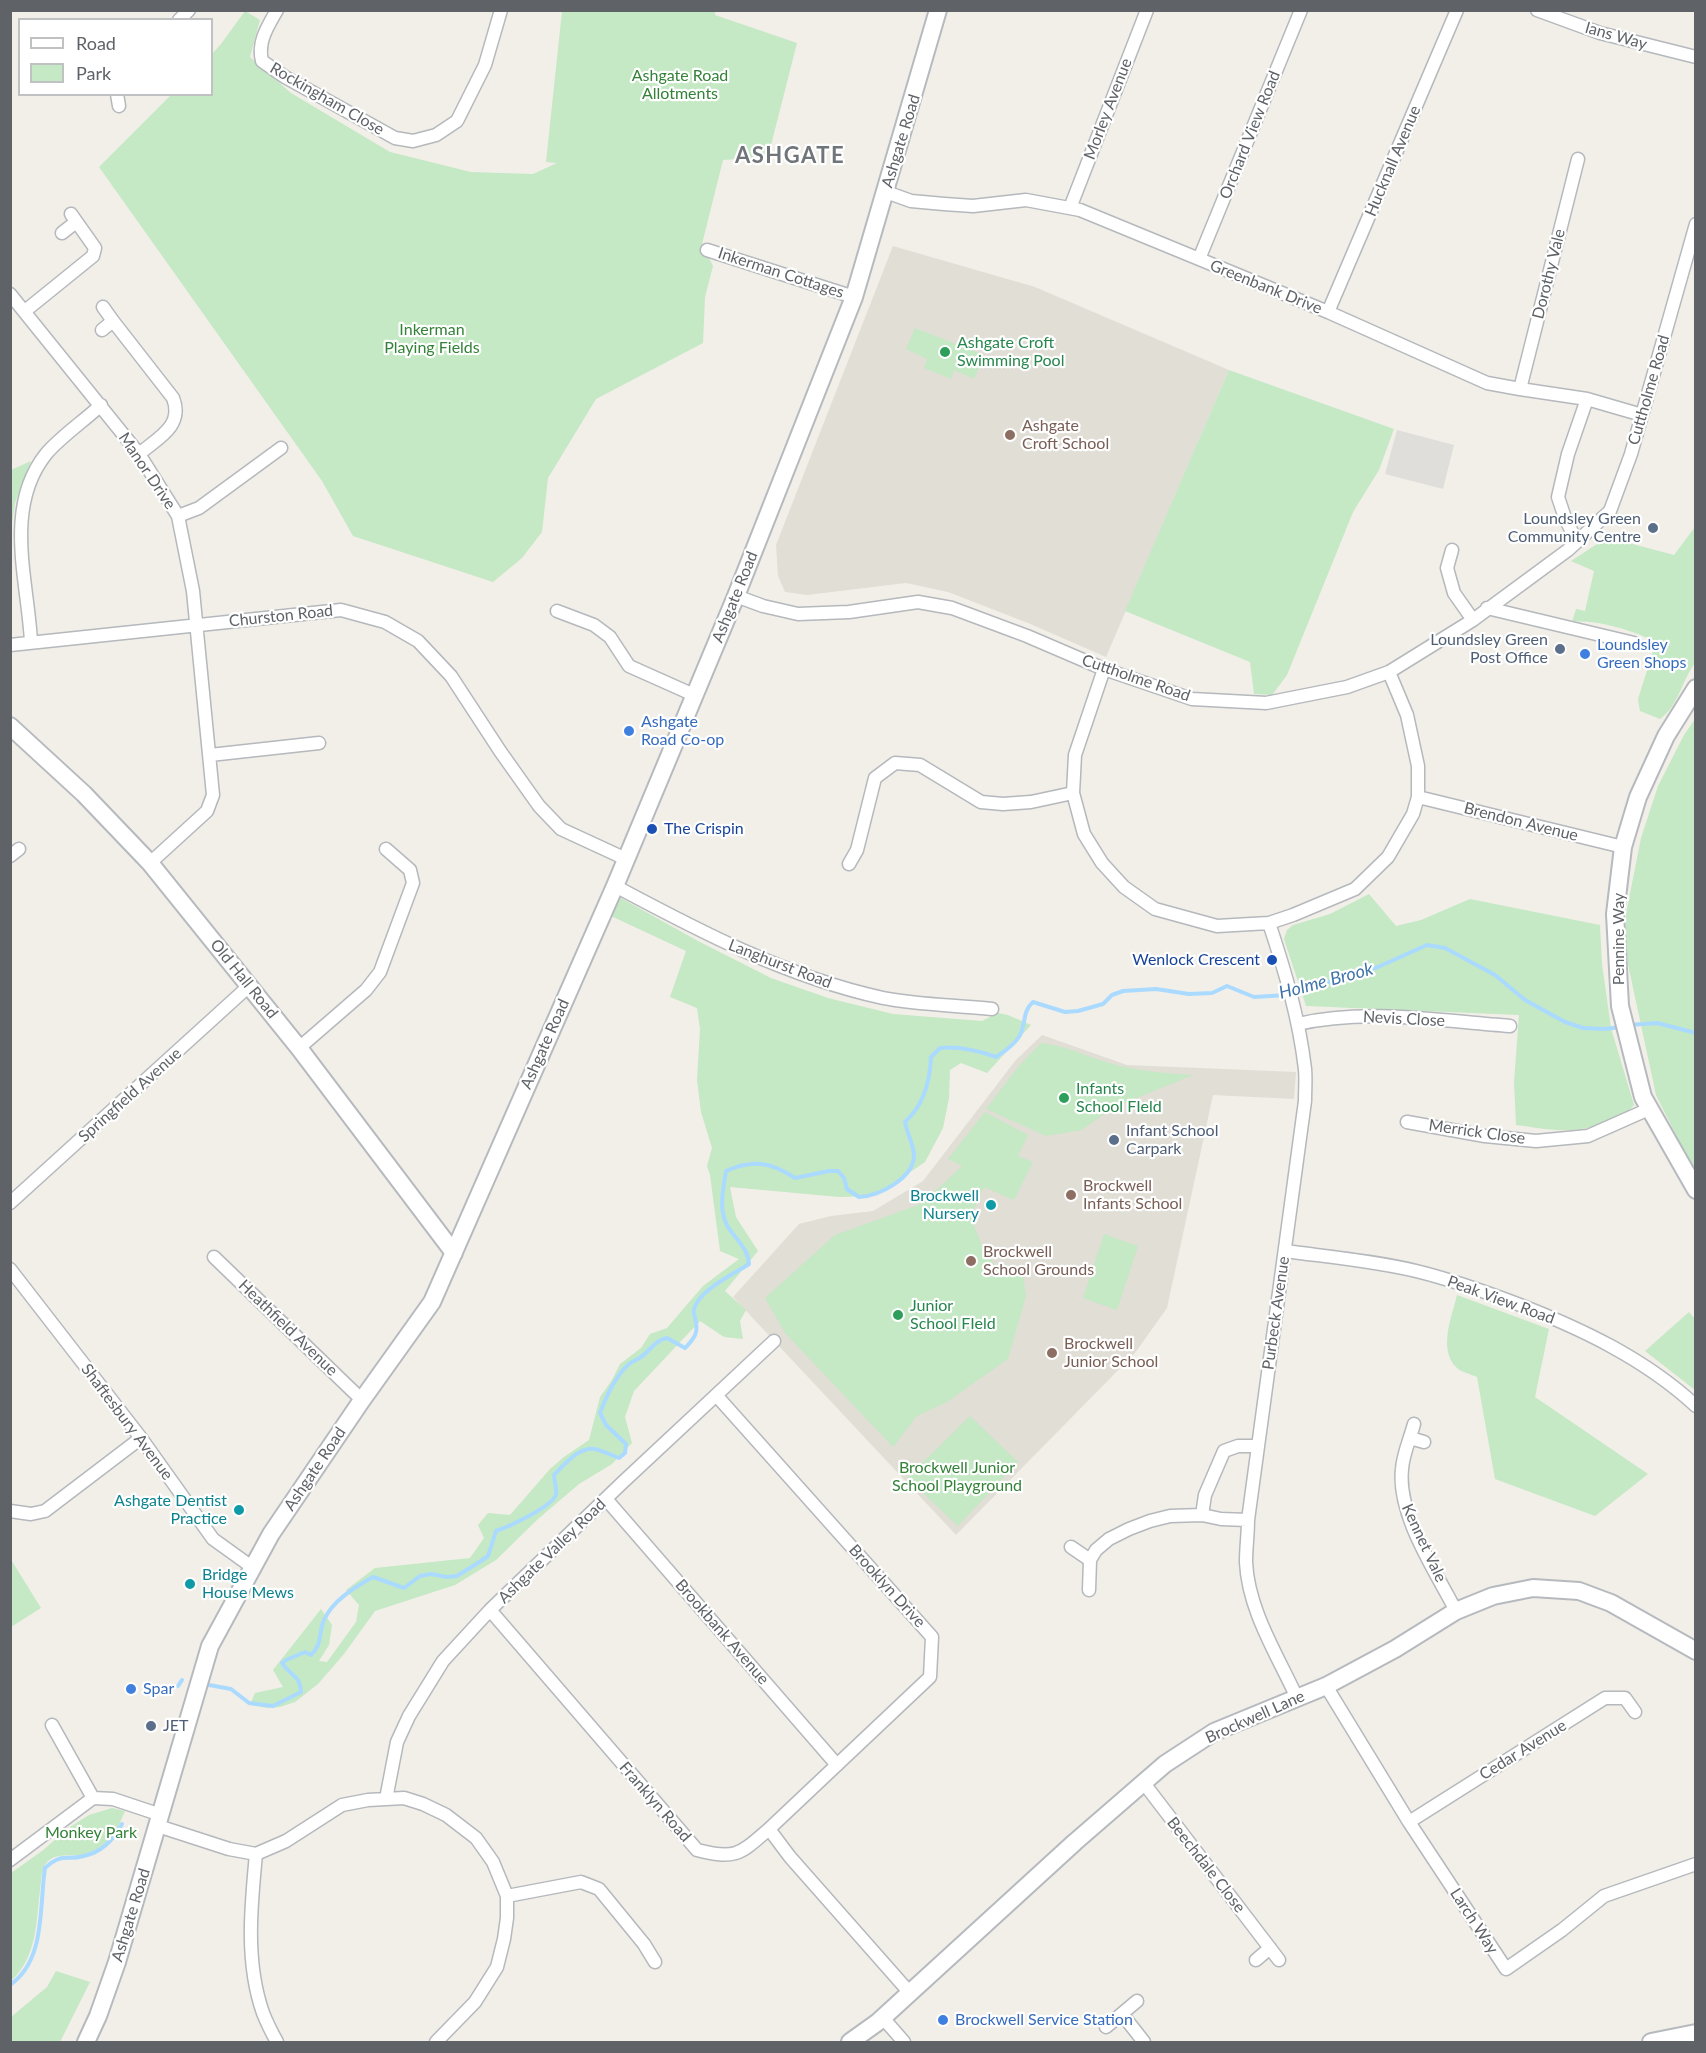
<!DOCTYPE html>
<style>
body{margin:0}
#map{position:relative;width:1706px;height:2053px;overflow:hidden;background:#f1efe8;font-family:Lato,sans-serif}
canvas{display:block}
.frame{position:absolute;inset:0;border:12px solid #5f6368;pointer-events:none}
.legend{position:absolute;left:18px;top:18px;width:195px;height:78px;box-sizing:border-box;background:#fff;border:2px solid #bfc1c3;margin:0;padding:8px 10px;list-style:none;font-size:18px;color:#5f6368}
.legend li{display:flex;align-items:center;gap:12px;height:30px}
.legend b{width:30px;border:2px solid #bfc1c3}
</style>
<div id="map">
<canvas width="1706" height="2053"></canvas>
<div class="frame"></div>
<ul class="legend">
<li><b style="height:8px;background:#fff"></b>Road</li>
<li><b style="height:16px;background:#c5e8c5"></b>Park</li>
</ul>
</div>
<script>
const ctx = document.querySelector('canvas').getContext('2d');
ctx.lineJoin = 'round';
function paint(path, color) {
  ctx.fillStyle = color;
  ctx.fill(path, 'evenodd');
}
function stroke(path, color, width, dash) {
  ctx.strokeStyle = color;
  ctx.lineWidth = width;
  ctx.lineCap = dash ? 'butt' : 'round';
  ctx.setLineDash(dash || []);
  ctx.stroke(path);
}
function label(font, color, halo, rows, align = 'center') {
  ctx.font = font + ' Lato,sans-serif';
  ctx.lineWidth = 4.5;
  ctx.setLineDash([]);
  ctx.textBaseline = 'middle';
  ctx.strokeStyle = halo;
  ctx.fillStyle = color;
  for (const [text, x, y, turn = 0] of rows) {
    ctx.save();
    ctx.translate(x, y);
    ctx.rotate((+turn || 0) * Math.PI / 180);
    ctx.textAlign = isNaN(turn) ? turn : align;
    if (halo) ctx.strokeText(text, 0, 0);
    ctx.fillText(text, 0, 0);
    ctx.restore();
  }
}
paint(new Path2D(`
 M 1397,430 L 1454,445 L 1443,489 L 1385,474 Z`), '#e0deda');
paint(new Path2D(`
 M 893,246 L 1035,287 L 1229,370 L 1106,657 L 1028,623 L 948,592 L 906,583 L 807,595 L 785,592 L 778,576 L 776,545 Z
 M 1042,1035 L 1127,1065 L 1296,1072 L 1294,1099 L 1213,1095 L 1167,1308 L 1135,1353 L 956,1535 L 733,1297 L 799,1224 L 831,1216 L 873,1211 L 923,1181 L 1015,1061 Z`), '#e1ded6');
paint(new Path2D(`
 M 245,11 L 260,20 L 250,57 L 291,93 L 390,152 L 471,172 L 533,174 L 557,163 L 546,162 L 562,11 L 715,11 L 715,15 L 797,43 L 768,157 L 723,160 L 702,244 L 713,266 L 705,297 L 703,343 L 596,399 L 548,478 L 542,532 L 522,558 L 493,582 L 353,536 L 322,481 L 99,167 L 171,95 L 212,94 L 212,54 L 221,44 Z
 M 915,328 L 984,355 L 974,379 L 954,370 L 951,379 L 924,368 L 927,359 L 906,349 Z
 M 1229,370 L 1394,429 L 1379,470 L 1353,512 L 1287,675 L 1272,695 L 1254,694 L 1250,662 L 1125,611 Z
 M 31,461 L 15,503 L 12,524 L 11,524 L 11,470 Z
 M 1695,527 L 1695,663 C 1682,680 1678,707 1660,719 L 1640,711 L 1638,699 L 1656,642 C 1634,631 1597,619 1572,622 L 1576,609 L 1585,611 L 1594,571 L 1571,561 L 1597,544 L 1610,538 L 1674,555 Z
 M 1695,719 L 1695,1173 L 1656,1095 L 1626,955 L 1626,914 L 1641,838 L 1658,786 L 1684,735 Z
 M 1369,894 L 1396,926 L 1421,920 L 1470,899 L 1600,925 L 1602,964 L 1611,1028 L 1634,1105 C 1620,1121 1590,1130 1568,1130 C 1551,1131 1533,1127 1516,1125 L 1514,1082 L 1519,1015 L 1306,1006 L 1284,939 L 1287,930 L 1293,925 L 1330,914 Z
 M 619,897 L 698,941 L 771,978 L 828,998 L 893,1014 L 982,1021 L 998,1013 L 1008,1015 L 1031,1025 L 987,1073 L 961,1063 L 950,1070 L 949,1098 L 943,1128 L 925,1162 L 875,1196 L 839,1197 L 730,1187 L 736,1217 L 758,1251 L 725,1291 L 746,1310 L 740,1321 L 743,1339 L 724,1337 L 700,1321 L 634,1391 L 625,1417 L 632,1443 L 612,1464 L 579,1484 L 538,1519 L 496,1560 L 455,1585 L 375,1611 L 344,1654 L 318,1684 L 295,1702 L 280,1707 L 267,1708 L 250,1705 L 255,1693 L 283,1687 L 273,1670 L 321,1609 L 332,1625 L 329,1645 L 319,1661 L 327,1662 L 356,1622 L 359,1605 L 346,1590 L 375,1568 L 470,1558 L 484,1538 L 478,1525 L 488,1513 L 510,1515 L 550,1469 L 564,1457 L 589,1440 L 600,1397 L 612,1380 L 620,1364 L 641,1348 L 650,1334 L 667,1328 L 703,1286 L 739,1259 L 720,1251 L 710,1175 L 707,1166 L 712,1148 L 701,1112 L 697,1080 L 700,1029 L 697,1008 L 670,997 L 686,951 L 611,916 Z
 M 1041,1043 C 1067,1046 1085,1056 1109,1063 C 1137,1071 1164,1073 1193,1075 L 1112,1108 L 1082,1130 L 1046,1136 L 986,1109 L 1018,1067 Z
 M 985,1112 L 1028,1135 L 1018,1156 L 1033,1162 L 1014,1200 L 984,1187 L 973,1211 L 976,1213 L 971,1217 L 982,1246 L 996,1267 L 1023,1273 L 1026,1296 L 1008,1359 L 947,1402 L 917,1416 L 893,1447 L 785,1333 L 765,1298 L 835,1235 L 918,1205 L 941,1186 L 962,1166 L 948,1159 Z
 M 1104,1234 L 1138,1246 L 1117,1310 L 1083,1298 Z
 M 1457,1295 L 1549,1329 L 1535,1397 L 1648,1474 L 1595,1516 L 1495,1479 L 1477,1377 C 1471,1374 1460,1372 1456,1367 C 1438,1349 1452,1316 1457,1295 Z
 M 1689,1312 L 1695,1319 L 1695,1390 L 1645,1351 Z
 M 970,1416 L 1018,1462 L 958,1526 L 907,1478 Z
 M 10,1558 L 41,1608 L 11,1627 L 10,1627 Z
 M 112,1808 L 125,1811 C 121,1819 118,1830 113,1836 C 106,1844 91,1854 81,1855 C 67,1856 51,1852 44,1867 C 41,1873 41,1884 40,1890 C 36,1923 37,1957 11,1981 L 11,1873 L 42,1851 L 70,1827 L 89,1815 Z
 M 56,1971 L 90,1982 L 60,2042 L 11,2042 L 11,2017 L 47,1987 Z`), '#c5e8c5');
stroke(new Path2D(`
 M 1629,1025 L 1657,1023 L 1696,1033
 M 209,1685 L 231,1689 L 249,1703 L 273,1706 L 301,1692 C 300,1674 290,1676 282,1663 L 286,1660 L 305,1652 L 311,1655 C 323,1644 318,1633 324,1620 C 333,1600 354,1588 373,1577 L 404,1588 L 420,1576 L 431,1574 L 447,1577 L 457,1576 L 481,1561 L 488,1556 L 496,1531 C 508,1527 554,1506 556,1494 C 557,1489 554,1481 554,1475 C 564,1465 579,1446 595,1449 C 603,1451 611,1455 619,1458 L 625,1453 L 626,1444 L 606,1425 L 600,1413 C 606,1397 615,1376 629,1364 C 633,1361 637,1360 641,1357 C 651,1350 655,1340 667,1338 L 685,1348 C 695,1338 699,1332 695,1318 C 694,1314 693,1312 694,1309 C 699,1290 734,1274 749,1264 C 748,1248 737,1241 728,1227 C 718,1210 723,1190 726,1171 C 753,1159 771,1162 795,1178 L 829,1171 L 838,1171 L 844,1178 L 847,1189 L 859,1197 C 879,1196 915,1178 914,1154 C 913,1144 907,1133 905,1122 C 924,1105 930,1082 931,1057 L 940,1048 C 959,1046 979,1051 996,1057 C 1004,1052 1013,1046 1019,1037 C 1026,1026 1022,1011 1033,1002 L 1065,1012 L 1078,1011 L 1103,1004 L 1112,995 L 1123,991 L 1156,989 L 1189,994 L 1212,993 L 1227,986 L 1254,997 L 1287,995 L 1378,967 L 1427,945 L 1445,948 L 1495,975 L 1525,1000 L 1565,1022 L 1583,1028 L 1605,1029 L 1621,1027
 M 178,1686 L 182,1680
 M 10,1985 C 46,1960 39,1907 45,1868 C 62,1852 66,1861 84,1856 C 102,1852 114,1839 122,1824`), '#aadaff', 4);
const street = new Path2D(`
 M 277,10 C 268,26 257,42 262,61 L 285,77 L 395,138 L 413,141 L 436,135 L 457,121 L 485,65 L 501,10
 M 1537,10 L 1600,33 L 1696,57
 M 179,20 L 189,10
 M 117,94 L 119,106
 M 886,192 L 911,201 L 944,204 L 973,206 L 1026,200 L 1080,210 L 1328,312 L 1487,383 L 1520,389 L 1587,399 L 1642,415
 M 1070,208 L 1147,10
 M 62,233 L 76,222
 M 707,250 L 854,297
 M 1199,259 L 1301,10
 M 10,294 L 139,454 L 178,516 L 193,591 L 213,795 L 207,811 L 150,863
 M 103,307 L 113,321
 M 25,311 L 93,256 L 95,248 L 71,214
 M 1328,312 L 1457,10
 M 102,330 L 113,321 L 173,398 C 184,426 158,438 139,454
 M 1520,389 L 1578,159
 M 178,516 L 199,508 L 281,448
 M 1577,542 L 1565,518 L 1558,497 L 1568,454 L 1587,399
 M 1452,550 L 1447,568 L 1454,593 L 1473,620
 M 736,596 L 763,606 L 798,614 L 849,612 L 918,602 L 952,608 L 1027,636 L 1104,669 L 1192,699 L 1266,703 L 1347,687 L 1389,672 L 1473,620 L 1568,550 L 1610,511 L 1631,454 L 1696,224
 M 1487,608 L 1634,643
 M 557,611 L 594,625 L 610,637 L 629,666 L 694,695
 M 31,642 C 28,581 3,508 46,454 C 60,437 84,421 101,405
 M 10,645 L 341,610 L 385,622 L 418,641 L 451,676 L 500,751 L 539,806 L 561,829 L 626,859
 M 1104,669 L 1075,755 L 1073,793 L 1084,834 L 1102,863 L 1124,887 L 1155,909 L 1217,926 L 1269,923 L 1293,915 L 1355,889 L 1388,857 L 1413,814 L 1418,797 L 1418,766 L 1407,715 L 1389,672
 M 210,755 L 319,743
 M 1418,797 L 1623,847
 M 10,856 L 19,849
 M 849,864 L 857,850 L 875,778 L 895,763 L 920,765 L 981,802 L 1003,804 L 1031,802 L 1073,793
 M 615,886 C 701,932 787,977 883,998 C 918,1005 956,1005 992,1009
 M 1269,923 C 1285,971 1299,1018 1305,1069 C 1306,1079 1305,1090 1305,1101 L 1248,1520 C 1248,1534 1246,1548 1246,1562 C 1248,1610 1278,1656 1297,1698
 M 1298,1024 C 1367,1008 1440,1021 1510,1026
 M 299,1048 L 366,990 L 380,972 L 413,883 L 410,870 L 386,849
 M 1407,1122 L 1485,1136 L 1536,1141 L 1588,1136 L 1649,1109
 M 10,1203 L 249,986
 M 1285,1251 C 1329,1257 1376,1261 1420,1272 C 1452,1280 1483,1291 1515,1303 C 1580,1328 1644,1358 1696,1406
 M 214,1257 L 362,1400
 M 10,1269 L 141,1438 L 213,1539 L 252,1567
 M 1414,1424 C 1410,1439 1403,1454 1402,1469 C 1397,1515 1435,1570 1456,1611
 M 1410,1438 L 1424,1442
 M 606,1499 L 837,1765
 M 10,1511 L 31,1514 L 45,1511 L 141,1438
 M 1202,1515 L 1205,1495 L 1224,1451 L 1238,1446 L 1258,1446
 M 1071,1547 L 1090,1560
 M 1089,1590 L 1090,1560 L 1096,1550 L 1109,1539 L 1129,1529 L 1150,1521 L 1170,1516 L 1202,1515 L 1221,1519 L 1248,1520
 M 490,1610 L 697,1850 C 736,1860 740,1854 769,1829 L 930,1677 L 932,1637 L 716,1395
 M 1326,1686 L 1409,1822 L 1506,1969 L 1562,1930 L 1604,1896 L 1696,1864
 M 52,1725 L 93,1798
 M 1143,1782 L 1279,1960
 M 386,1799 L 397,1742 L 409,1716 L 443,1661 L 490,1610 L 622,1483 L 774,1341
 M 1409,1822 L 1605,1698 L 1625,1698 L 1635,1712
 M 158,1826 L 229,1849 L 256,1854 L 286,1841 L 342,1805 L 368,1800 L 404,1798 L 423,1804 L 446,1815 L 476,1838 L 493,1862 L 507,1896 L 507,1918 L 504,1939 L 497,1967 L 475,2002 L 436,2042
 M 769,1829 L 790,1857 L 910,1993
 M 256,1854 C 251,1906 245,1962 263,2013 C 267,2023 272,2033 277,2042
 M 10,1860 L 93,1798 L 113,1799 L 161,1815
 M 507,1896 L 581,1882 L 599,1889 L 644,1944 L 655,1962
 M 1256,1960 L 1270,1948
 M 1122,2014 L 1144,2042
 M 883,2018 L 904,2042
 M 1106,2027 L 1137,2001`);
const secondary = new Path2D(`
 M 1696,688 L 1666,736 L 1638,797 L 1623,847 L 1615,914 L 1620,1006 L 1643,1097 L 1696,1190
 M 10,726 L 84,794 L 150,863 L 299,1048 L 454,1253
 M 86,2042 L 98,2016 L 117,1962 L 210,1646 L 271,1534 L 362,1400 L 432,1302 L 615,886 L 736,596 L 854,297 L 938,10
 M 850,2042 L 878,2022 L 1075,1842 L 1165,1764 L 1214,1732 L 1326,1686 L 1395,1649 L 1456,1611 L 1493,1596 L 1533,1588 L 1579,1591 L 1611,1603 L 1696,1651
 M 1651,2042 L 1696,2033`);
stroke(street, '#b5b8bc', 15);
stroke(secondary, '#b6babf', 20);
stroke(street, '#fff', 12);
stroke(secondary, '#fff', 16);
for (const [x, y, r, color] of [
 [945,352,6,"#2e9e5b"],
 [1010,435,6,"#8d6e63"],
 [1653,528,6,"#5c6f8a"],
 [1560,649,6,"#5c6f8a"],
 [1585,654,6,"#3f7fe0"],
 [629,731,6,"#3f7fe0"],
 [652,829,6,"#1a4fb4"],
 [1272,960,6,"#1a4fb4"],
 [1064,1098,6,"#2e9e5b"],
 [1114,1140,6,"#5c6f8a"],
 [1071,1195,6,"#8d6e63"],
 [991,1205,6,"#0f9aa8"],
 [971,1261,6,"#8d6e63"],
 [898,1315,6,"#2e9e5b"],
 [1052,1353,6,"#8d6e63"],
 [239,1510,6,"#0f9aa8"],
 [190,1584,6,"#0f9aa8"],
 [131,1689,6,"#3f7fe0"],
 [151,1726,6,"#5c6f8a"],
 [943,2020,6,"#3f7fe0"]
]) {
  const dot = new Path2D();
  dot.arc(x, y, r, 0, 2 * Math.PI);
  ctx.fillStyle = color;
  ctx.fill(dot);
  stroke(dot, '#fff', 2);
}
label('16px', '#5f6368', '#fff', [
 ["Ians Way",1616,36,16],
 ["Rockingham Close",327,99,30],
 ["Morley Avenue",1108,109,-69],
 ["Orchard View Road",1250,135,-68],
 ["Ashgate Road",901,141,-73],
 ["Hucknall Avenue",1393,161,-67],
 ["Inkerman Cottages",781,273,18],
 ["Dorothy Vale",1549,274,-76],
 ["Greenbank Drive",1266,287,22],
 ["Cuttholme Road",1649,390,-74],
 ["Manor Drive",147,471,56],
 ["Ashgate Road",735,597,-68],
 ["Churston Road",281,616,-6],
 ["Cuttholme Road",1136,678,19],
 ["Brendon Avenue",1521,822,14],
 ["Pennine Way",1619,939,-90],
 ["Langhurst Road",780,964,21],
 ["Old Hall Road",244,979,51],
 ["Nevis Close",1404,1019,3],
 ["Ashgate Road",545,1044,-66],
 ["Springfield Avenue",130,1095,-42],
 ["Merrick Close",1477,1132,8],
 ["Peak View Road",1501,1300,20],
 ["Purbeck Avenue",1276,1313,-82],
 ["Heathfield Avenue",288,1328,44],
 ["Shaftesbury Avenue",127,1422,53],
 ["Ashgate Road",315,1469,-56],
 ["Kennet Vale",1424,1543,65],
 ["Ashgate Valley Road",552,1551,-44],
 ["Brooklyn Drive",887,1586,48],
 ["Brookbank Avenue",722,1632,49],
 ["Brockwell Lane",1255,1717,-24],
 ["Cedar Avenue",1523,1750,-32],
 ["Franklyn Road",655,1802,49],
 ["Beechdale Close",1206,1865,52],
 ["Ashgate Road",131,1915,-73],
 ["Larch Way",1474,1921,57]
]);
label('16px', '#348238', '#fff', [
 ["Ashgate Road",680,76],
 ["Allotments",680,94],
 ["Inkerman",432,330],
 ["Playing Fields",432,348],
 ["Brockwell Junior",957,1468],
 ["School Playground",957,1486],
 ["Monkey Park",91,1833]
]);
label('16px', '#27864d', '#fff', [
 ["Ashgate Croft",957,343],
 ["Swimming Pool",957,361],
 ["Infants",1076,1089],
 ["School FIeld",1076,1107],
 ["Junior",910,1306],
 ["School FIeld",910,1324]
], 'left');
label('16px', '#785e54', '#fff', [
 ["Ashgate",1022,426],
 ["Croft School",1022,444],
 ["Brockwell",1083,1186],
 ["Infants School",1083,1204],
 ["Brockwell",983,1252],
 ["School Grounds",983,1270],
 ["Brockwell",1064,1344],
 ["Junior School",1064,1362]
], 'left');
label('16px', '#4e5e75', '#fff', [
 ["Loundsley Green",1641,519],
 ["Community Centre",1641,537],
 ["Loundsley Green",1548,640],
 ["Post Office",1548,658],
 ["Infant School",1126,1131,"left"],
 ["Carpark",1126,1149,"left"],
 ["JET",163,1726,"left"]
], 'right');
label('16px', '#366cbe', '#fff', [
 ["Loundsley",1597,645],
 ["Green Shops",1597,663],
 ["Ashgate",641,722],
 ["Road Co-op",641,740],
 ["Spar",143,1689],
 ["Brockwell Service Station",955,2020]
], 'left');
label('16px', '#164399', '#fff', [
 ["The Crispin",664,829],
 ["Wenlock Crescent",1260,960,"right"]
], 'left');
label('16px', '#0d838f', '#fff', [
 ["Brockwell",979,1196],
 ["Nursery",979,1214],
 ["Ashgate Dentist",227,1501],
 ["Practice",227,1519],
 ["Bridge",202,1575,"left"],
 ["House Mews",202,1593,"left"]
], 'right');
label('italic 18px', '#4174aa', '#fff', [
 ["Holme Brook",1326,981,-15]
]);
ctx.letterSpacing = '1.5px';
label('bold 22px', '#70757a', '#fff', [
 ["ASHGATE",790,156]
]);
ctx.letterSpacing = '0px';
</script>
